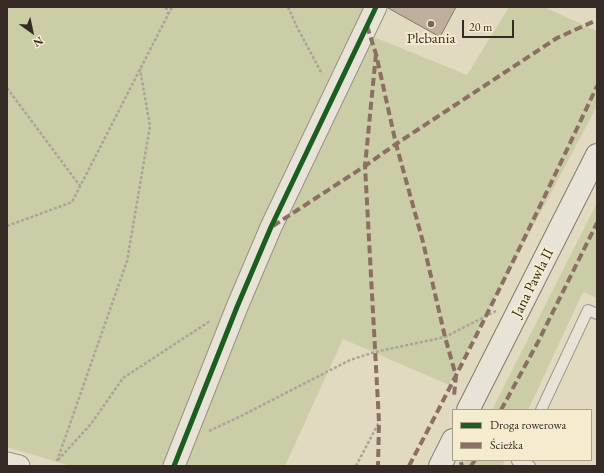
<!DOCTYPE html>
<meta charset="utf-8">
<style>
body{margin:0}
#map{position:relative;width:604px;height:473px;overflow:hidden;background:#e1dac1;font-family:"EB Garamond",serif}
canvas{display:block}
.frame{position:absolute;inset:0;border:8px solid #352a24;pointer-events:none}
.legend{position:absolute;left:452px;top:409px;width:140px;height:52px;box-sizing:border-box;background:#f5ecce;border:1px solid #a89e8a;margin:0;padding:5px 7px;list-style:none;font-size:12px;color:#352a24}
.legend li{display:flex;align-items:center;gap:8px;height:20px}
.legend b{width:20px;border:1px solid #a89e8a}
.north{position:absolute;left:12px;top:12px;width:40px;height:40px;-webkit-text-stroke:3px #f5ecce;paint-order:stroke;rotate:147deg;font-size:11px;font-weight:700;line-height:16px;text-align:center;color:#352a24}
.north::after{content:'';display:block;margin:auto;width:14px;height:18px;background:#352a24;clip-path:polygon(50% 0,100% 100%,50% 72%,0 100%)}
.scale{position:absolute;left:462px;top:20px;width:52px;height:18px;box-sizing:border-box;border:2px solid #352a24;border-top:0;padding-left:5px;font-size:12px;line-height:14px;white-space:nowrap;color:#352a24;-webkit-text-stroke:3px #f5ecce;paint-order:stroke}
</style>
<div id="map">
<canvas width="604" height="473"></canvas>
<div class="frame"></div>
<ul class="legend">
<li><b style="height:5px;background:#1b5e20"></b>Droga rowerowa</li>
<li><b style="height:5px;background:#8d6e63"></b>Ścieżka</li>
</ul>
<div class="north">N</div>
<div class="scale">20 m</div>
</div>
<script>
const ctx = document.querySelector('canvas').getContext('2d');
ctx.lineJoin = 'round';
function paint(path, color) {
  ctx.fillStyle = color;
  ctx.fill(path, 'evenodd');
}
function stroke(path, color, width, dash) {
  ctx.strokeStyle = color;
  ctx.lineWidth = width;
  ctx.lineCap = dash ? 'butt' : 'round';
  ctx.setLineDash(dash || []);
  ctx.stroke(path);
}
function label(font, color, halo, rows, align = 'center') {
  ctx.font = font + ' "EB Garamond",serif';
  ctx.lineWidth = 4;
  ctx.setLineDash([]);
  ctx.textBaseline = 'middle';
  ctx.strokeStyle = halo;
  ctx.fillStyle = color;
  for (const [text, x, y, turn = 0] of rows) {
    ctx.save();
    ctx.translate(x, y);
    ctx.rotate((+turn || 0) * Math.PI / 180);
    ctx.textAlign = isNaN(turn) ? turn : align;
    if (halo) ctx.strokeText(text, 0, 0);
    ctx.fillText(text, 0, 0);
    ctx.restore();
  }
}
paint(new Path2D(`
 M 7,7 L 370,7 L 359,31 L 467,75 L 509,7 L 544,7 L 597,31 L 597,106 L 449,385 L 343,339 L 285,466 L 71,466 L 7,447 Z
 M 597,203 L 597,298 L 583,292 L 528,410 L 492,410 Z
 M 466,460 L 505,460 L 502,466 L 463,466 Z`), '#cacda5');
const building = new Path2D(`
 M 388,7 L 456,7 L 440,37 L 388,8 Z`);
paint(building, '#beae9b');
stroke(building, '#7f7a6e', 1);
const service = new Path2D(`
 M 541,410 L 588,310 L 597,314
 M 517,461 L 530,466`);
const minor = new Path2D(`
 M 7,463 L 19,466
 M 174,466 L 237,307 L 271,227 L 376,7`);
const secondary = new Path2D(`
 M 468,410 L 597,155
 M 440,466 L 453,440`);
stroke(service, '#979283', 12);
stroke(minor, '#979283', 23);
stroke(secondary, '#7f7a6e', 24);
stroke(new Path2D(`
 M 166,7 L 168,14
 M 288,7 L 297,27 L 322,74
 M 7,88 L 80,186
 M 7,226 L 72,202 L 172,7
 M 209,431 L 241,416 L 350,360 L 375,352 L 445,337 L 496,311
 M 58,460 L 91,424 L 123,378 L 210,321
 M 57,461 L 127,261 L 150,126 L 140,69
 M 356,466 L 379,422`), '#a8a49b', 2.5, [3, 2]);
stroke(service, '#e7e3d7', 10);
stroke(minor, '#e7e3d7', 21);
stroke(secondary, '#e7e3d7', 22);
stroke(new Path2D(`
 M 367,26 L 376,54 L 396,144 L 423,242 L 445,337 L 456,376 L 454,396
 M 376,54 L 365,166 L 379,422 L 378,466
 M 273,226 L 365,166 L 396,144 L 557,38 L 597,20
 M 501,410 L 538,342 L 597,223
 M 461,462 L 462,466
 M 409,466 C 475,341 537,214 597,86
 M 471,466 L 475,460`), '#8d6e63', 4, [8, 4]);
stroke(new Path2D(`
 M 174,466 L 237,307 L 271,227 L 376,7`), '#1b5e20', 5);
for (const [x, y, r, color] of [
 [431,24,4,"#71685b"]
]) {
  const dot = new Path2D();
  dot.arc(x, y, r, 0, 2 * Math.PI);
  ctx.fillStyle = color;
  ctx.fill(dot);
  stroke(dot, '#f5ecce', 1.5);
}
label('15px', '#352a24', '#f5ecce', [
 ["Plebania",431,39]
]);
label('15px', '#352a24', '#f5ecce', [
 ["Jana Pawła II",533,283,-63]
]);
</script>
